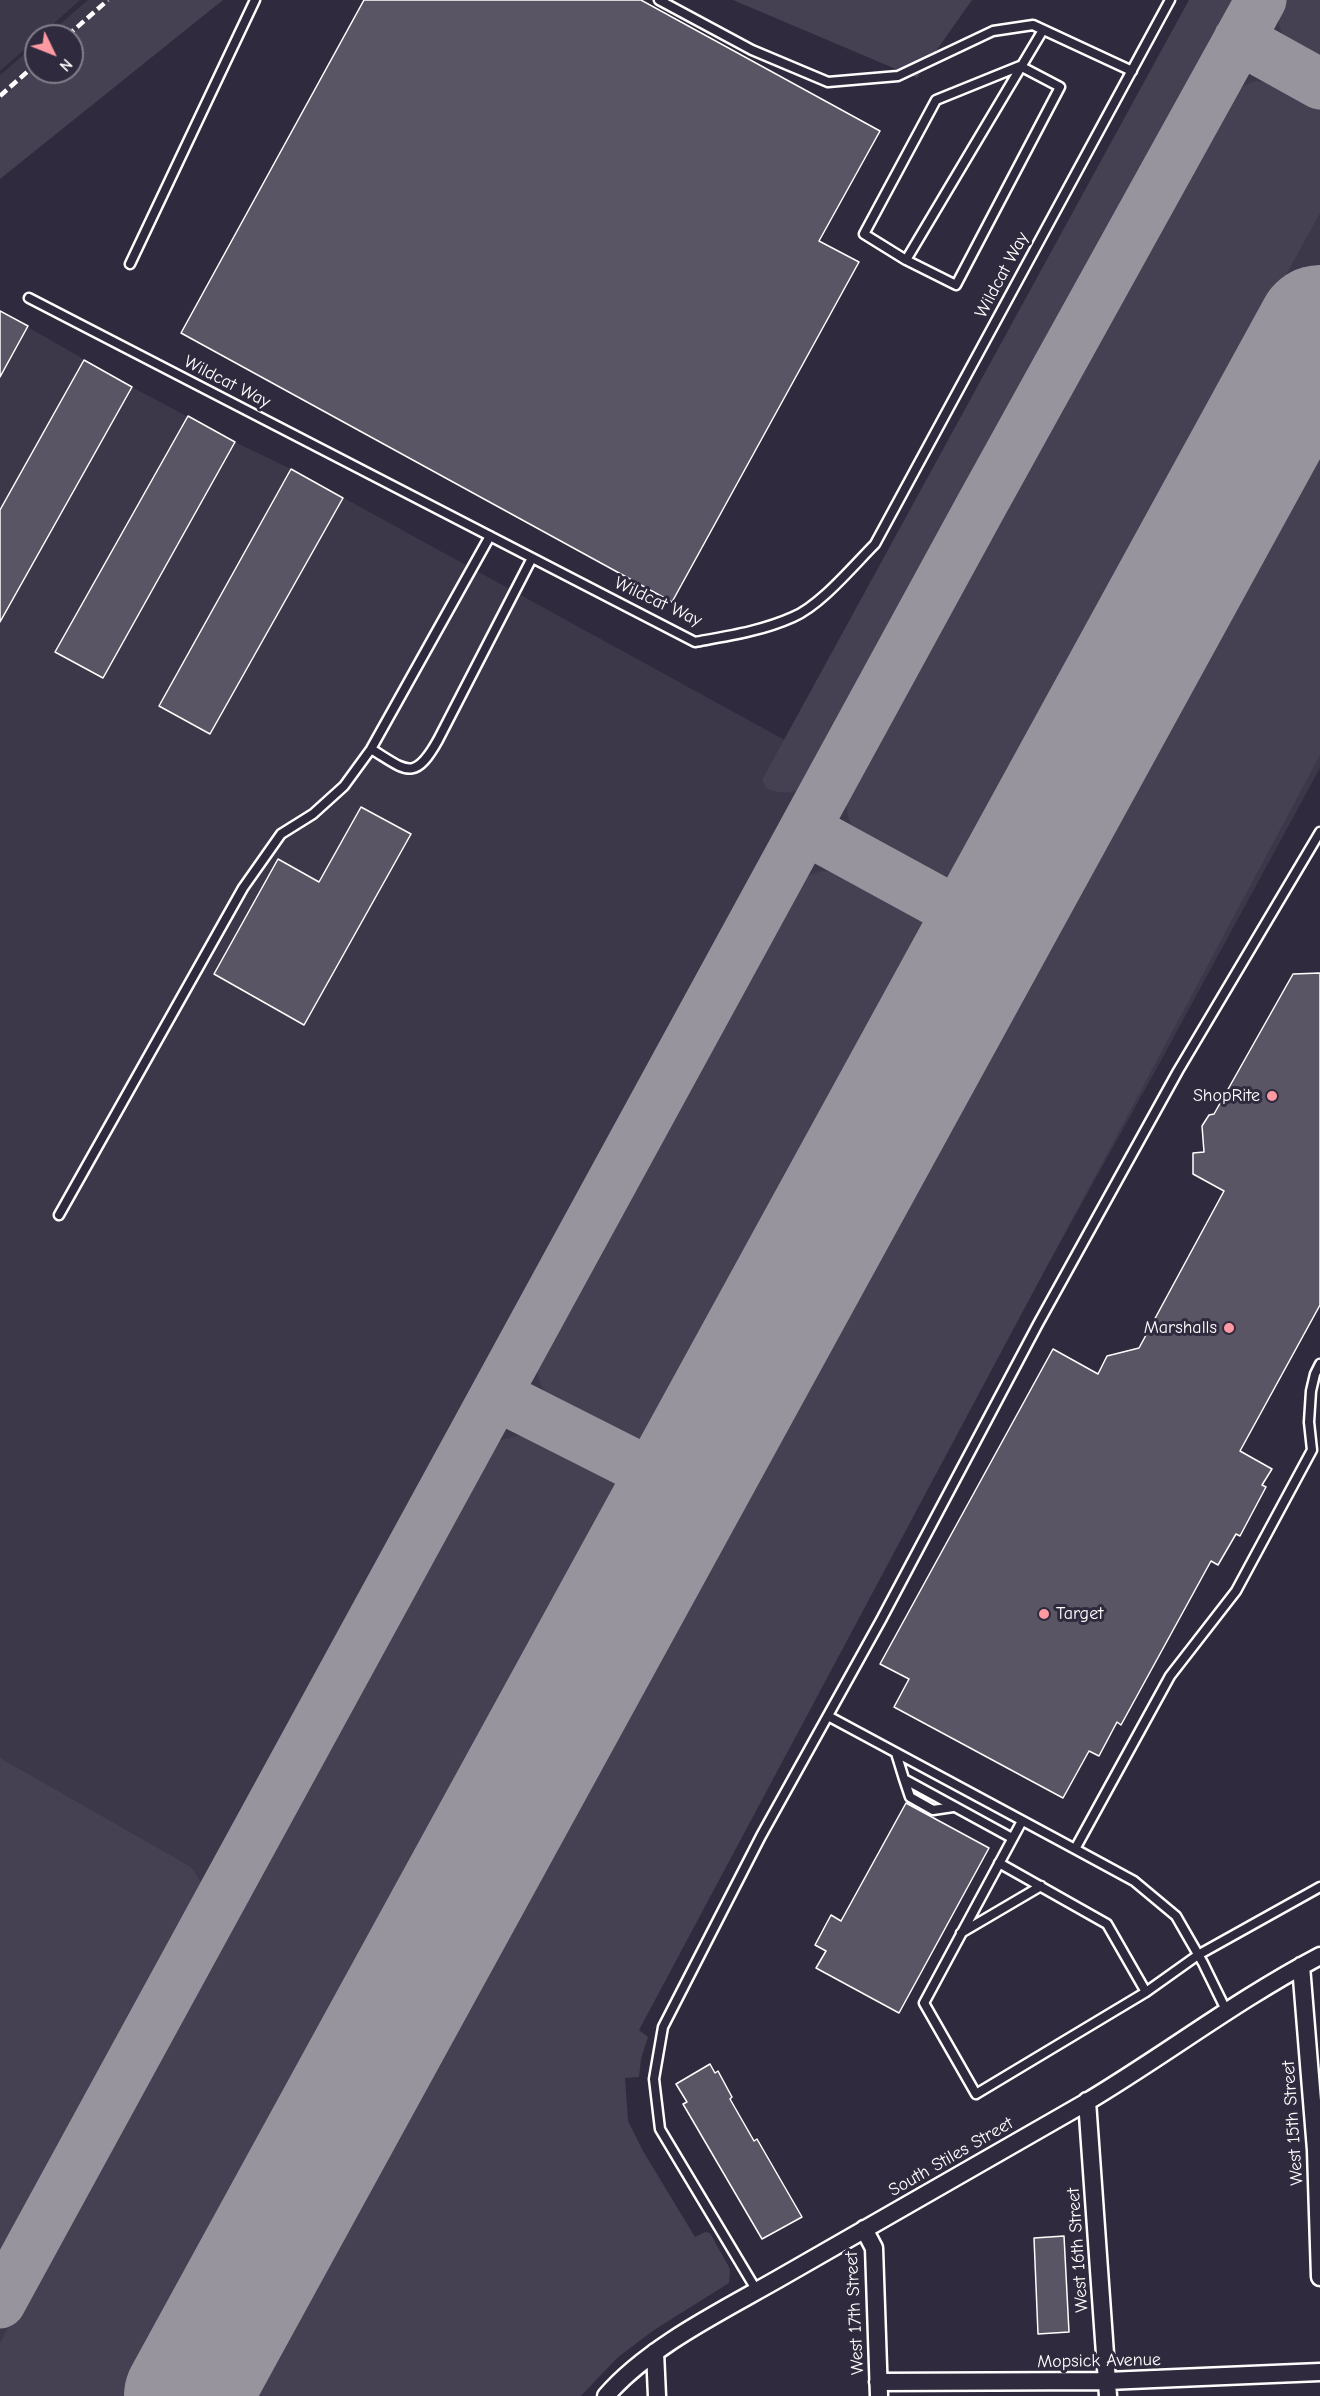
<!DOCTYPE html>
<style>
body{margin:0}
#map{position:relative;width:1320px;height:2396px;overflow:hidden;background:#2f2a3d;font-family:"Comic Neue",sans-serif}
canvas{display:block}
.north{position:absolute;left:24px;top:24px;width:60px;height:60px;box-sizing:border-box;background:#2f2a3d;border:2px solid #827f8b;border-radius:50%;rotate:133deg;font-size:16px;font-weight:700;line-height:24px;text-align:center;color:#fff}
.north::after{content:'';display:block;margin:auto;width:21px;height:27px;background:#ff9aa2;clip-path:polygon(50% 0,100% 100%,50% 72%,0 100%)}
</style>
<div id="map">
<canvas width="1320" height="2396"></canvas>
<div class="north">N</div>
</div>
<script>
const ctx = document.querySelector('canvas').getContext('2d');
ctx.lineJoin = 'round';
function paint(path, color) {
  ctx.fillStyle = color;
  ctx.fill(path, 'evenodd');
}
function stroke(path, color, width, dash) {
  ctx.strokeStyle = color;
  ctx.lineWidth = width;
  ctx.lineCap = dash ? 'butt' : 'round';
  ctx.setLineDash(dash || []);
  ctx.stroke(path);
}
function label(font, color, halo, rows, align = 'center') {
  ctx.font = font + ' "Comic Neue",sans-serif';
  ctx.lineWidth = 6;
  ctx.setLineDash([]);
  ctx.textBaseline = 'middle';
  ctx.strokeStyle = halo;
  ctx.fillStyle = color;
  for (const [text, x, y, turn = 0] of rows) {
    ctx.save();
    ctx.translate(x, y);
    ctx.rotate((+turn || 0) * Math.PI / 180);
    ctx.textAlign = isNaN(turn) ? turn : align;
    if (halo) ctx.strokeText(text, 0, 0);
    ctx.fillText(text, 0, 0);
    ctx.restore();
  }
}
paint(new Path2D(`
 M 0,0 L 80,0 L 40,36 L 36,36 L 36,39 L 0,71 Z
 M 88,0 L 109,0 L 70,36 L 46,36 Z
 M 1199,0 L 1320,0 L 1320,768 L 1158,1066 L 944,1452 L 434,2396 L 0,2396 L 0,311 L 132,387 L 235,442 L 291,469 L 792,744 Z
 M 36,44 L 36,67 L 0,99 L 0,75 Z`), '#3c3749');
paint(new Path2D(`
 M 109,0 L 223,0 L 0,179 L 0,99 L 36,67 L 36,72 L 72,72 L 72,36 L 70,36 Z
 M 733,0 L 972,0 L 917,78 Z
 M 1189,0 L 1246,0 L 826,771 C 812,788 787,799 766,788 L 762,780 Z
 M 1282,0 L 1320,0 L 1320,67 C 1291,51 1271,36 1282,0 Z
 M 1256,81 L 1285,86 L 1320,105 L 1320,213 L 954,881 C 947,886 940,883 932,881 L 862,841 C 848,825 843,807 849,786 L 1175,196 L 1227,98 L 1245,85 Z
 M 1320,434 L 1320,755 L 639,2030 L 648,2037 L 641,2059 L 639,2077 L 625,2078 L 628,2121 L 643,2151 L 695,2237 L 705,2232 L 710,2233 L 730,2269 L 729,2283 L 654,2330 L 617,2358 L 581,2396 L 247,2396 Z
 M 822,871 C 860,872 894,898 927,916 L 931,923 L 646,1445 L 638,1449 C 619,1443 559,1413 548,1398 C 538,1384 536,1369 537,1353 L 788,893 L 802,878 Z
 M 526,1434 C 557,1439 586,1461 614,1477 L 620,1482 L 622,1489 L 125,2396 L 0,2396 L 0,2343 L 485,1448 L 501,1440 Z
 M 0,1758 L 191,1867 L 202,1884 L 205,1907 L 0,2280 Z`), '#464152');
stroke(new Path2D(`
 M 1239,39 L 1320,84
 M 805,829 L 990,930
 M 496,1395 L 684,1490
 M 0,2303 L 981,506 L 1261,0`), '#97949e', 51);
stroke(new Path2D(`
 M 187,2396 L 1320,328`), '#97949e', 126);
const building = new Path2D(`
 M 364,0 L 641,0 L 880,131 L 819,241 L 859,262 L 672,602 L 181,333 Z
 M 0,311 L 28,326 L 0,377 Z
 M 84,360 L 132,387 L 0,622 L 0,510 Z
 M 188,416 L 235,442 L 103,678 L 55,652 Z
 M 291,469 L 343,498 L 210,734 L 159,706 Z
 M 361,807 L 411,834 L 304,1025 L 214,974 L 278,859 L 319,882 Z
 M 1320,973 L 1320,1305 L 1240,1451 L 1272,1469 L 1262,1485 L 1266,1487 L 1240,1536 L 1236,1534 L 1218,1565 L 1211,1561 L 1121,1725 L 1117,1722 L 1099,1756 L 1089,1751 L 1063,1798 L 894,1707 L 909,1679 L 880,1664 L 1053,1349 L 1098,1374 L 1107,1356 L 1139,1348 L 1224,1191 L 1193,1174 L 1193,1153 L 1204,1152 L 1202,1126 L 1209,1115 L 1214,1114 L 1293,974 Z
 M 906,1803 L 989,1848 L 899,2013 L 816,1968 L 826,1951 L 815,1945 L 831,1915 L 841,1921 Z
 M 710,2064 L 715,2073 L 718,2071 L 732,2097 L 730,2099 L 754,2141 L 757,2139 L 802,2217 L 762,2239 L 683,2104 L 687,2102 L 676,2084 Z
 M 1064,2236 L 1069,2332 L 1038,2334 L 1034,2238 Z`);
paint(building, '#595564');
stroke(building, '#fff', 1.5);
const lane = new Path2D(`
 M 659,0 L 752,50 L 828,82 L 898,76 L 993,31 L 1033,25 L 1132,71
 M 906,260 L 864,234 L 936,100 L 1020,66 L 1060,87 L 956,285 L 906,260 L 1043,30
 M 130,264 L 255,0
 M 29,298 L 695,642 C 728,636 762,631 793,617 C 821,605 853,566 875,544 L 1170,0
 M 371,749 C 406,770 414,783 438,740 L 532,558
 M 59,1215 L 243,888 L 281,834 L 313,814 L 344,786 L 371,749 L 490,536
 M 828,1716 L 1075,1849
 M 896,1753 L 904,1779 L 1012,1838
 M 904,1779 L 910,1797 L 933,1810 L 953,1807
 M 1022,1821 L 924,2003 L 976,2094 L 1146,1992 L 1198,1955 L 1320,1887
 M 999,1863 L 1107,1924 L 1146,1992
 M 961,1933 L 1041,1886
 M 1227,2012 L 1203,1963 L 1176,1916 L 1134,1881 L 1075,1849 L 1170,1676 L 1236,1591 L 1312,1450 L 1309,1422 L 1311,1391 L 1315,1374 L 1320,1364
 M 757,2291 L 660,2129 L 654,2079 L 663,2027 L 761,1836 L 881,1620 L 1038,1324 L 1178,1071 L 1320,832`);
const street = new Path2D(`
 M 1301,1966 L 1316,2150 L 1320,2277
 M 1087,2101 L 1108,2396
 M 864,2229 L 874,2248 L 879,2396
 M 655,2352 L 657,2396
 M 878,2382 L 1107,2381 L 1320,2372
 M 606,2396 C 648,2347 722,2311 778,2279 C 880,2220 983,2162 1085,2103 C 1164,2056 1238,1999 1320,1956`);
stroke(lane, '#fff', 13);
stroke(street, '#fff', 21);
stroke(lane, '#2f2a3d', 8);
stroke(street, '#2f2a3d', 16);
stroke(new Path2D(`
 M 67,36 L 108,0
 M 0,96 L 36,64`), '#fff', 4.5, [9, 4.5]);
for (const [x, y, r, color] of [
 [1272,1096,6,"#ff9aa2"],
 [1229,1328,6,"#ff9aa2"],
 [1044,1614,6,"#ff9aa2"]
]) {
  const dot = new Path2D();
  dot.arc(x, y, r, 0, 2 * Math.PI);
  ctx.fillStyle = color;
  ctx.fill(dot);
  stroke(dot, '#2f2a3d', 2);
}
label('18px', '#fff', '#2f2a3d', [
 ["Wildcat Way",1002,275,-62],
 ["Wildcat Way",227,382,27],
 ["Wildcat Way",658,602,25],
 ["West 15th Street",1293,2123,-94],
 ["South Stiles Street",951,2157,-30],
 ["West 16th Street",1078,2250,-94],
 ["West 17th Street",855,2313,-93],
 ["Mopsick Avenue",1099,2361,-1]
]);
label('18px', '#fff', '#2f2a3d', [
 ["ShopRite",1260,1096],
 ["Marshalls",1217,1328],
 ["Target",1056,1614,"left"]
], 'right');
</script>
